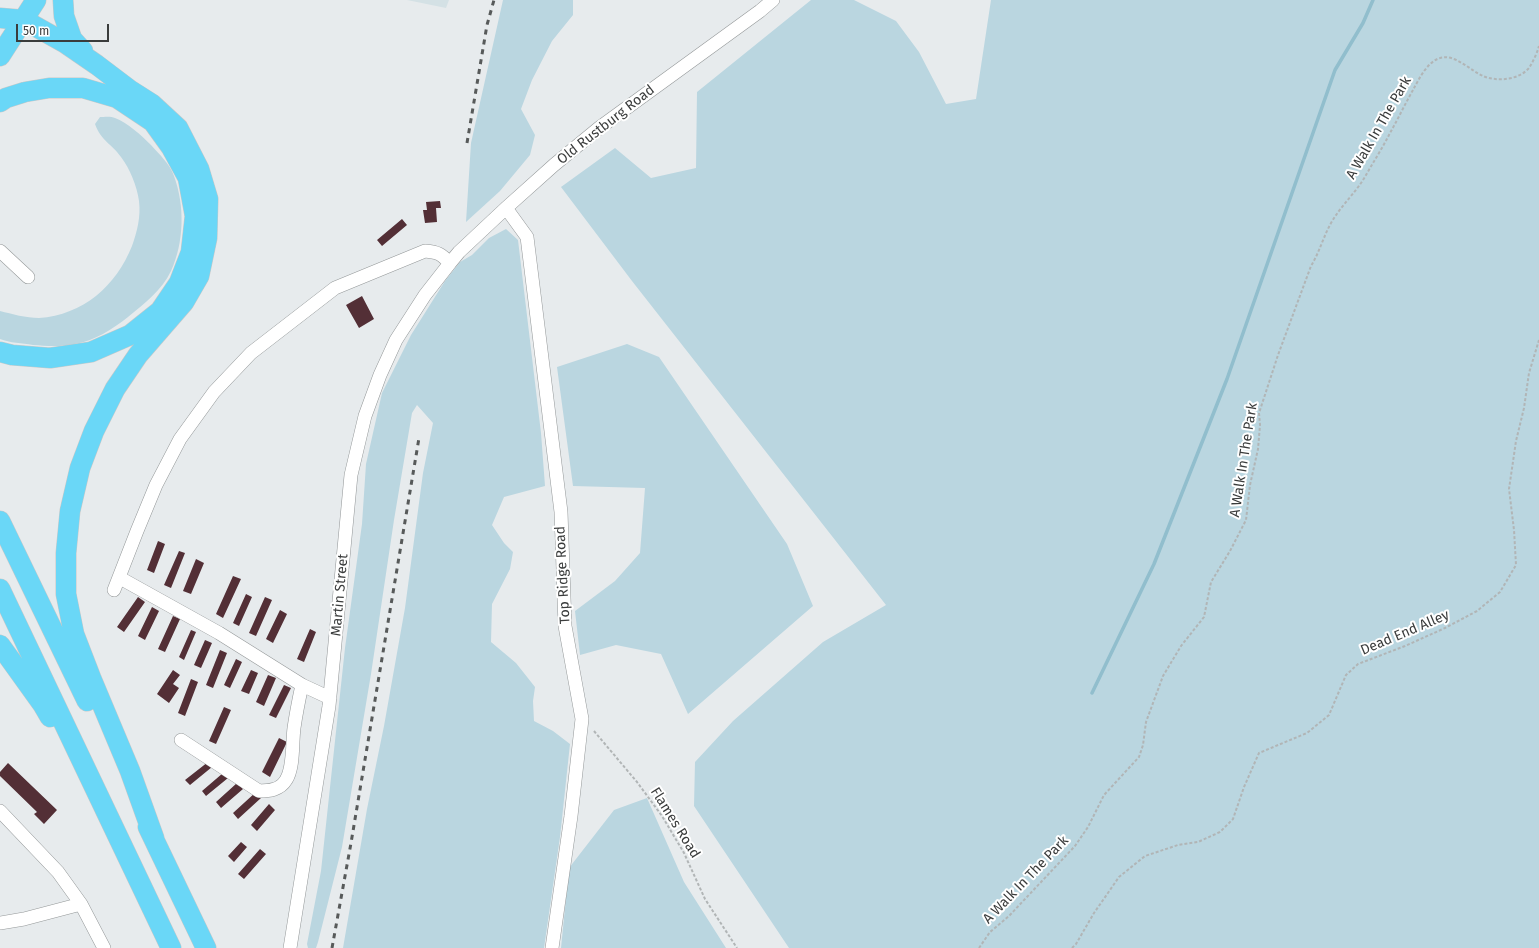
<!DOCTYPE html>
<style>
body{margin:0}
#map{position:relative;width:1539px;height:948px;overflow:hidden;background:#e7ebed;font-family:"Fira Sans",sans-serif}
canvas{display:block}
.scale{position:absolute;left:16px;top:24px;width:93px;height:18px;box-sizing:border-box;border:2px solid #3a3c3c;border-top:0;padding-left:5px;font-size:12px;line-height:14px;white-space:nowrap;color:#3a3c3c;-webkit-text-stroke:3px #fff;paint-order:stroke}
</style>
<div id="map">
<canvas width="1539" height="948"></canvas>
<div class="scale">50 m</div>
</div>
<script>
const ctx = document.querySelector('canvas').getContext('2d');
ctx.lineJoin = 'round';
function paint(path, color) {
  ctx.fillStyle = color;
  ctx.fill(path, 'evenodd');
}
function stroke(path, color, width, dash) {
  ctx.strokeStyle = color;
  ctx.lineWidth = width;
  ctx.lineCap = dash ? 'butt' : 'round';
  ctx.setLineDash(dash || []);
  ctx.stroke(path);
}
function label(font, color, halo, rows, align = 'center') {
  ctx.font = font + ' "Fira Sans",sans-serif';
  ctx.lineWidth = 4;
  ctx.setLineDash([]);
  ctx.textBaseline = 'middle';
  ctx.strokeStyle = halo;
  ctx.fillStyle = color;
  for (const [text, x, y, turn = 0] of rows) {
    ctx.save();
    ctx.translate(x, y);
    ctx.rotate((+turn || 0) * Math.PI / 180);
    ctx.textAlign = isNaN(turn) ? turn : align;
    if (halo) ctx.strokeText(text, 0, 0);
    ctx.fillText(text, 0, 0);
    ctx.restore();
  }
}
paint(new Path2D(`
 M 407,0 L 449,0 L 446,8 Z`), '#d4e1e5');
paint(new Path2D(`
 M 503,0 L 573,0 L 573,15 L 552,41 L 532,80 L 521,109 L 535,135 L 530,155 L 500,191 L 466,222 L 471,143 Z
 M 811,0 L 854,0 L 896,21 L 919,52 L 946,104 L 976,99 L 991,0 L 1539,0 L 1539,948 L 789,948 L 694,806 L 695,762 L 733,721 L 823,642 L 886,605 L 632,281 L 561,187 L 615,148 L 651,178 L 696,168 L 697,92 Z
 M 100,117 C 104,117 111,116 115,118 C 127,122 142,136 151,145 C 159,154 170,164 174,176 C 185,206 184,242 171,271 C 162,290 144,304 128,317 C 113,329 94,341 75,344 C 61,347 46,346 33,345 C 22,343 10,343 0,339 L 0,311 C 12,314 26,318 39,318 C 83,315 116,286 132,246 C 137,232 141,217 139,201 C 137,186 130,169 121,157 C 112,144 101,141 95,124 Z
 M 506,229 L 518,240 L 541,433 L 545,486 L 504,497 L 492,525 L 504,543 L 513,552 L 510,569 L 492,604 L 491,642 L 516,663 L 535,687 L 533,701 L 534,721 L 553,731 L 570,744 L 560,837 L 544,948 L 343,948 L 367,809 L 384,726 L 405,608 L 423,473 L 433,423 L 417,405 L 412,413 L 394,520 L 371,674 L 342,847 L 318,942 L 316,948 L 308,948 L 307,944 L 321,871 L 345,648 L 362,524 L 366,464 L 382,393 L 411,335 L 445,281 L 460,262 L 472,255 L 489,238 Z
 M 627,344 L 659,357 L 787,544 L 813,606 L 688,714 L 661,654 L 616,645 L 580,655 L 575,611 L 615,581 L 640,553 L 645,488 L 573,486 L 557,367 Z
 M 647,798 L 684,882 L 726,948 L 561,948 L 569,868 L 614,810 Z`), '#bad6e0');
stroke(new Path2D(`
 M 1092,693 L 1154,564 L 1227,379 L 1335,70 L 1363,23 L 1373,0`), '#91becd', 3.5);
paint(new Path2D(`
 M 440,201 L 441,208 L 436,208 L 437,222 L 425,223 L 423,210 L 427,210 L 426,202 Z
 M 402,219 L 407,225 L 382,246 L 377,240 Z
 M 362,296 L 374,319 L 359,328 L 346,305 Z
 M 158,541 L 165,544 L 154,573 L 147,570 Z
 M 179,551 L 185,553 L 171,588 L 164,585 Z
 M 196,559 L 204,563 L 191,594 L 183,591 Z
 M 233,576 L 241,579 L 223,618 L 216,614 Z
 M 246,594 L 252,597 L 239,626 L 233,623 Z
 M 138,597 L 145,602 L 124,632 L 117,627 Z
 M 265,597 L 272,600 L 256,636 L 249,633 Z
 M 152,607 L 159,611 L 145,640 L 138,636 Z
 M 280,610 L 287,614 L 273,643 L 266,639 Z
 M 173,616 L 180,619 L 165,652 L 158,649 Z
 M 310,629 L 316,632 L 304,662 L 297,659 Z
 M 191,630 L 196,632 L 184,660 L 179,657 Z
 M 205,640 L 212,643 L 201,668 L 194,665 Z
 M 220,650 L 227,653 L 213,688 L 206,685 Z
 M 236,659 L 242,662 L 230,688 L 224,685 Z
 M 173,670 L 180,675 L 173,684 L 179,688 L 169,703 L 157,694 Z
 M 251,670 L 258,673 L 249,694 L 241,691 Z
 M 268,675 L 276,678 L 264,706 L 256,702 Z
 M 191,679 L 198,682 L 185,716 L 178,713 Z
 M 284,685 L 291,688 L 276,718 L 269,715 Z
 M 224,707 L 231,710 L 216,744 L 209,741 Z
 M 279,738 L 287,742 L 270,777 L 262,772 Z
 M 208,762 L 212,767 L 190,785 L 185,780 Z
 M 8,763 L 57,810 L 44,824 L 34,814 L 37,812 L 0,776 L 0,772 Z
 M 223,773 L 228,778 L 206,796 L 202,791 Z
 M 237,783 L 243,789 L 221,808 L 216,802 Z
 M 256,792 L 261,798 L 238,819 L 233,813 Z
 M 269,804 L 275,810 L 257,831 L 251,825 Z
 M 241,842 L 247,847 L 234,862 L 228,856 Z
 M 260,849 L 266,854 L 244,879 L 238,874 Z`), '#532f36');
const minor = new Path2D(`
 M 506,208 L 527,237 L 561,512 L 565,626 L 582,719 L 571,816 L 552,948
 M 0,251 L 28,277
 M 120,578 L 219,633 L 302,685 L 330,698
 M 114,590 L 137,531 L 156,485 L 180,439 L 214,392 L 251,353 L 335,288 L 425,251 C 438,252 441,254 450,263
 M 181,740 L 259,791 C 269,791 280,790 286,780 C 294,768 292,743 294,728 C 296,714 299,699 302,685
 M 0,811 L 58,872 L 81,904 L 104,948
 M 0,923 L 24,919 L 81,904
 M 290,948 L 329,706 L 351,475 L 365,416 L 380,375 L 396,340 L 425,295 L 450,263 L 459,252 L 506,208 L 554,165 L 599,128 L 760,11 L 773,0`);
const highway = new Path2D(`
 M 63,0 L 64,16 L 72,39 L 83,51
 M 0,18 L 24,20 L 65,43 L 97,65 L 130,90 L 152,104 L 178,128 L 199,169 L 208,199 L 207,238 L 199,276 L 184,302 L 138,355 L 115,389 L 94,431 L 80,468 L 70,511 L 66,553 L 66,594 L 74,634 L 91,678 L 130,771 L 154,838
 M 0,56 L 36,0
 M 0,102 L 6,98 L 25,92 L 49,88 L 83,88 L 117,98 L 153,122 L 171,147 L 188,178 L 195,216 L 191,252 L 179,283 L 160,311 L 130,335 L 91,352 L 50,358 L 12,355 L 0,352
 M 0,521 L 87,701
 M 0,589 L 171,948
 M 0,645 L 43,705 L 50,717
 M 148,827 L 206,948`);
stroke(minor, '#939798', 14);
stroke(highway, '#c8c8c8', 21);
stroke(new Path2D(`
 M 594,731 L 637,782 L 662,816 L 684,853 L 705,899 L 737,948
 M 979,948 L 990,932 L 1009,916 L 1075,846 L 1088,827 L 1104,795 L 1139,757 L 1143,745 L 1146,722 L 1163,676 L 1181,646 L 1204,617 L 1211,582 L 1230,551 L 1246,520 L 1250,485 L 1258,449 L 1260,425 L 1259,413 L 1278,355 L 1311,266 C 1319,253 1323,238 1330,225 C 1340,206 1356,193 1366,175 C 1374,161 1383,147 1390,133 C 1398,119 1405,104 1413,90 C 1419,79 1427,62 1440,58 C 1454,53 1471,71 1483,76 C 1497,82 1519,80 1529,68 C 1533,62 1537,53 1539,46
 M 1072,948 L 1076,944 L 1094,913 L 1119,877 L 1145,856 L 1178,845 L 1198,842 L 1220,832 L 1233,819 L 1244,787 L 1259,753 L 1307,733 L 1329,715 L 1346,675 L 1358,664 L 1405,646 L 1445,628 L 1477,611 L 1500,592 L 1516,565 L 1514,530 L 1509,489 L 1516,441 L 1524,408 L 1529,373 L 1539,340`), '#b1b5b6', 2, [3, 2]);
stroke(minor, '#fff', 13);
stroke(highway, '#6ad7f7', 20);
stroke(new Path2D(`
 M 467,143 L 487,25 L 494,0
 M 332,948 L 351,843 L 419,438`), '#575a5a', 3, [5, 5]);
label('14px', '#3a3c3c', '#fff', [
 ["Old Rustburg Road",606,125,-38],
 ["A Walk In The Park",1379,128,-60],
 ["A Walk In The Park",1244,460,-81],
 ["Top Ridge Road",563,575,-93],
 ["Martin Street",340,595,-85],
 ["Dead End Alley",1405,633,-23],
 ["Flames Road",675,823,58],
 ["A Walk In The Park",1026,880,-46]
]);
</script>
